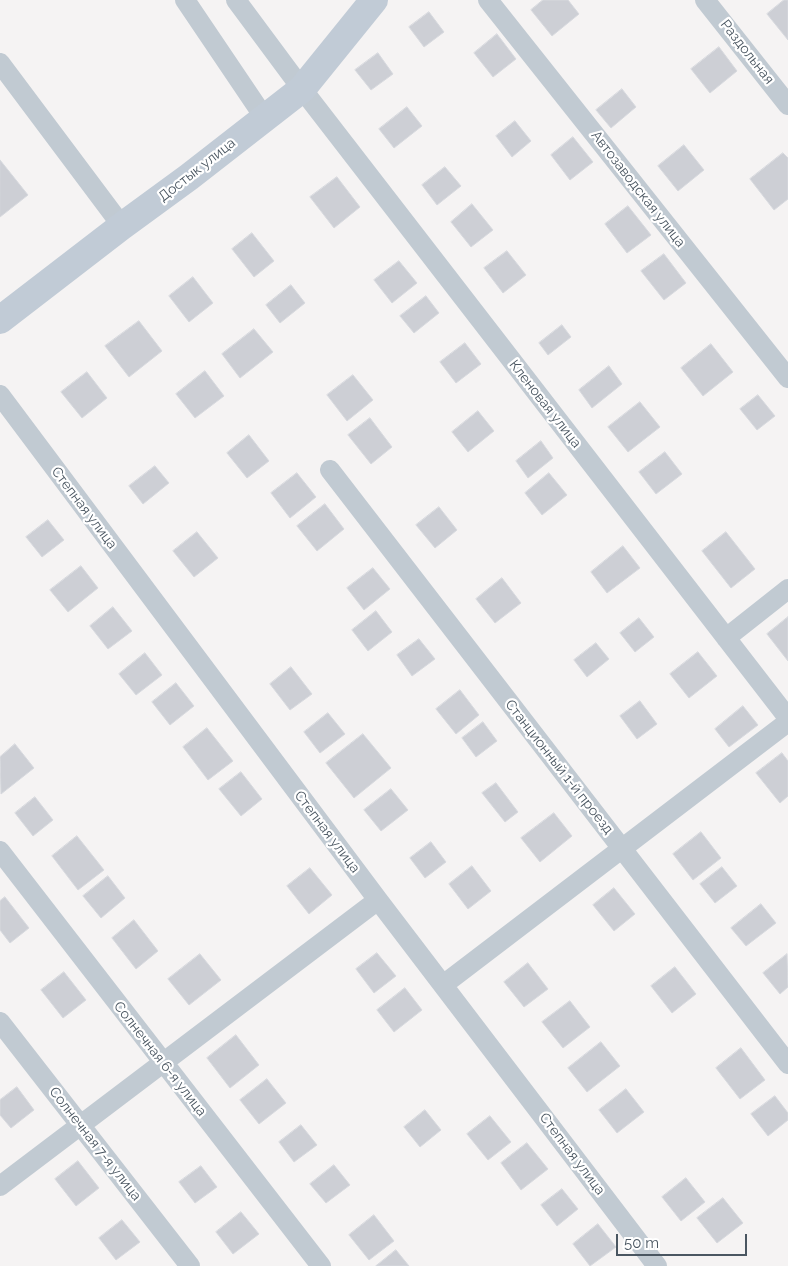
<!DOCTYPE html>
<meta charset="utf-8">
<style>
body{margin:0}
#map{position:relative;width:788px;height:1266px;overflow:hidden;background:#f5f3f3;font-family:Raleway,sans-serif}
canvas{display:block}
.scale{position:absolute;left:616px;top:1234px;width:131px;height:22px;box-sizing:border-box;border:2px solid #4a5661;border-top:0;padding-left:6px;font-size:15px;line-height:18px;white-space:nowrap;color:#4a5661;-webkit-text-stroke:4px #fff;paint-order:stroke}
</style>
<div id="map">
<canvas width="788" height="1266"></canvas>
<div class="scale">50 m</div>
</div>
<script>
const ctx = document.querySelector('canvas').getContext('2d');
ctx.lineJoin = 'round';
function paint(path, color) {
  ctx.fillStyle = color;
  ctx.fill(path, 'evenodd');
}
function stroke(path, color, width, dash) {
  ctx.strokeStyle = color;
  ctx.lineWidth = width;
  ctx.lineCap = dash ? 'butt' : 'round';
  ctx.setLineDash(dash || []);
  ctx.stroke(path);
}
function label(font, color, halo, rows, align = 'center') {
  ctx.font = font + ' Raleway,sans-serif';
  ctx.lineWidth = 4.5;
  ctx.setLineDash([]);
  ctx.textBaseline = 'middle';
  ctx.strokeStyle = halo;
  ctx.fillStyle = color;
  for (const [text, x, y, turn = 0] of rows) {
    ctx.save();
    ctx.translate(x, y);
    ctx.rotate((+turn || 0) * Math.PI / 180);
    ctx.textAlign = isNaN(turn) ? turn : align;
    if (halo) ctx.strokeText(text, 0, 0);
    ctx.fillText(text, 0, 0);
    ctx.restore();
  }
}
const building = new Path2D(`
 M 543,0 L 568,0 L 579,14 L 552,36 L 531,10 Z
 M 784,0 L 788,0 L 788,40 L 767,14 Z
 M 429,12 L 444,32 L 424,47 L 409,27 Z
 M 497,34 L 516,59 L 493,77 L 474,53 Z
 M 719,47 L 737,71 L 710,93 L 691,69 Z
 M 378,53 L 393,74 L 371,90 L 355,70 Z
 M 622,89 L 636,107 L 611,128 L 596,110 Z
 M 407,107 L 422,126 L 394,148 L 379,129 Z
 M 515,121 L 531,141 L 512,157 L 496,136 Z
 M 573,137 L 593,162 L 570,180 L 551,155 Z
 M 684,145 L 704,170 L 678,191 L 658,166 Z
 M 783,153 L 788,158 L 788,199 L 774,210 L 750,179 Z
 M 0,160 L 28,195 L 0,217 Z
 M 445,167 L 461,186 L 437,205 L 422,185 Z
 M 337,177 L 360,207 L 334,228 L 310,197 Z
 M 472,204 L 493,230 L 471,247 L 451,222 Z
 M 628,206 L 651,235 L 627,253 L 605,224 Z
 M 252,233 L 274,261 L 254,277 L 232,249 Z
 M 507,251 L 526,275 L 503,293 L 484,268 Z
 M 664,254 L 686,283 L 664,300 L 641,271 Z
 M 399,261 L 417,283 L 392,303 L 374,280 Z
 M 193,277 L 213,303 L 189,322 L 169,296 Z
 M 291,285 L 305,303 L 280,323 L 266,305 Z
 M 426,296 L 439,313 L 414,333 L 400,316 Z
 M 139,321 L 162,351 L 129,377 L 105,346 Z
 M 562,325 L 571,337 L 548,355 L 539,343 Z
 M 254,329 L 273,352 L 240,378 L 222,354 Z
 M 465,343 L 481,364 L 456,383 L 440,362 Z
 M 711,344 L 733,372 L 703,396 L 681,368 Z
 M 609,366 L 622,384 L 592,408 L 579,390 Z
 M 205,371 L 224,396 L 195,418 L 176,394 Z
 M 87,372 L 107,398 L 82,418 L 61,392 Z
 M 353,375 L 373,400 L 347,421 L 327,395 Z
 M 758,395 L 775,416 L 757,430 L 740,409 Z
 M 640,402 L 660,427 L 628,452 L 608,427 Z
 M 478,411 L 494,431 L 468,452 L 452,432 Z
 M 370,418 L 392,447 L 371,464 L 348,435 Z
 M 249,435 L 269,461 L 247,478 L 227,453 Z
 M 541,441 L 553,458 L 528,478 L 516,461 Z
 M 665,452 L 682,474 L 656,494 L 639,472 Z
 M 155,466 L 169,483 L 143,504 L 129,486 Z
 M 297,473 L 316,497 L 290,518 L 271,493 Z
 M 549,473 L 567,495 L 542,515 L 525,493 Z
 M 325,504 L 344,529 L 317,551 L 297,526 Z
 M 439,507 L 457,530 L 435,548 L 416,525 Z
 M 48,520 L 64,540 L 42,557 L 26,537 Z
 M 197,532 L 218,558 L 194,577 L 173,551 Z
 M 726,532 L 755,569 L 731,588 L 702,551 Z
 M 623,546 L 640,568 L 607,593 L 591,572 Z
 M 81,566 L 98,588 L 68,612 L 50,590 Z
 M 373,568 L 390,589 L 364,610 L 347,588 Z
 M 502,578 L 521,603 L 495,623 L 476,599 Z
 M 113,607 L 132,631 L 108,649 L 90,626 Z
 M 376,611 L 392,632 L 368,651 L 352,630 Z
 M 788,617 L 788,661 L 767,634 Z
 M 639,618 L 654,637 L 635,652 L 620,633 Z
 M 419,639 L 435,659 L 412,676 L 397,655 Z
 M 596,643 L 609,659 L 587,677 L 574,660 Z
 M 698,652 L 717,676 L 689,698 L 670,674 Z
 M 145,653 L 162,675 L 136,695 L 119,674 Z
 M 291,667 L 312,694 L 290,710 L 270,684 Z
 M 176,683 L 194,706 L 170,725 L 152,702 Z
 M 460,690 L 479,715 L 456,734 L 436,709 Z
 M 640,701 L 657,724 L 637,739 L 620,716 Z
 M 743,706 L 758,725 L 729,747 L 715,729 Z
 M 328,713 L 345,734 L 320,753 L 304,732 Z
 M 483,722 L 497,741 L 476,757 L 462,738 Z
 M 207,728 L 233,761 L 208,780 L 183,747 Z
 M 363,734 L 391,768 L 354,798 L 326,763 Z
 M 15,744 L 34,768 L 1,794 L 0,757 Z
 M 782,753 L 788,761 L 788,796 L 780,803 L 756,773 Z
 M 241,772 L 262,799 L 241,816 L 219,789 Z
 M 496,783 L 518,812 L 505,822 L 482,793 Z
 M 391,789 L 408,810 L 381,831 L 364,810 Z
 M 35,797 L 53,820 L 33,836 L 15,813 Z
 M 554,813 L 572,836 L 540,862 L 521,838 Z
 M 701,832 L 721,858 L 693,880 L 673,854 Z
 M 77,836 L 104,870 L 78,890 L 52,856 Z
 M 431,842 L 446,862 L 425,878 L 410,858 Z
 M 472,866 L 491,891 L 468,909 L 449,884 Z
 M 722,867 L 737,886 L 715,903 L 700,884 Z
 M 310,868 L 332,895 L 309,914 L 287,886 Z
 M 108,876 L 125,898 L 101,918 L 83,896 Z
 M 614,888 L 635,914 L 614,931 L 593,905 Z
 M 5,897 L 29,928 L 10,943 L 0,930 L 0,901 Z
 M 761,904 L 776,923 L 746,946 L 731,928 Z
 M 134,920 L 158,951 L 136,969 L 112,938 Z
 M 377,953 L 396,976 L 374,993 L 356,969 Z
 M 200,954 L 221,980 L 189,1005 L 168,979 Z
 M 787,954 L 788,987 L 780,994 L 763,973 Z
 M 528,963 L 548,989 L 524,1007 L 504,982 Z
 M 675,967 L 696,994 L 672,1013 L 651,986 Z
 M 64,972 L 86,1000 L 63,1018 L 41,990 Z
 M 405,988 L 422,1010 L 394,1032 L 377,1010 Z
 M 570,1001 L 590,1027 L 563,1048 L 542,1022 Z
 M 236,1035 L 259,1065 L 230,1088 L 207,1058 Z
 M 601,1042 L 620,1066 L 587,1092 L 568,1068 Z
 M 741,1048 L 765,1080 L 740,1099 L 716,1068 Z
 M 267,1079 L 286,1103 L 259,1124 L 240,1100 Z
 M 17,1087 L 34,1110 L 11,1128 L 0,1115 L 0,1100 Z
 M 626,1089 L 644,1112 L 617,1133 L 599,1110 Z
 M 775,1096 L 788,1113 L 788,1120 L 768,1136 L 751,1114 Z
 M 425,1110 L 441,1130 L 420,1147 L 404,1127 Z
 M 490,1116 L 511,1142 L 488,1160 L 467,1134 Z
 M 301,1125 L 317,1145 L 294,1162 L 279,1142 Z
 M 527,1143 L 548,1169 L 521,1190 L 501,1163 Z
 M 78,1161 L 99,1188 L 76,1206 L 55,1179 Z
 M 334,1165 L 350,1185 L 326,1203 L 310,1184 Z
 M 201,1166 L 217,1187 L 195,1203 L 179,1182 Z
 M 686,1178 L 705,1202 L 681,1221 L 662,1197 Z
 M 562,1189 L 578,1209 L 557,1226 L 541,1205 Z
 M 723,1198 L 743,1223 L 717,1243 L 697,1218 Z
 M 241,1212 L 259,1234 L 233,1254 L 216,1232 Z
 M 374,1215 L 394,1241 L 369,1260 L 349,1235 Z
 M 122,1220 L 140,1242 L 116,1260 L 99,1238 Z
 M 598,1224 L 616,1247 L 590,1266 L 573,1244 Z
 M 396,1250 L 409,1266 L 376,1266 Z`);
paint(building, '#cdcfd5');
stroke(building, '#d7d9de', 1);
stroke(new Path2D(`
 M 185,0 L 264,117
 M 236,0 L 302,89 L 788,718
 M 488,0 L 788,378
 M 705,0 L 788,105
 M 0,63 L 122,226
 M 0,395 L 378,900 L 657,1266
 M 330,470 L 788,1064
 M 726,638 L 788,589
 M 0,851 L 321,1266
 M 443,985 L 788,722
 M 0,1022 L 190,1266
 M 0,1186 L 378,900`), '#c1cad2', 20);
stroke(new Path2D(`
 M 0,320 L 122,226 L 189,177 L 302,89 L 374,0`), '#c1cbd6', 28);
label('14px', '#4a5661', '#fff', [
 ["Раздольная",747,52,52],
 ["Достык улица",197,170,-38],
 ["Автозаводская улица",638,189,52],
 ["Кленовая улица",545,404,52],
 ["Степная улица",84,508,53],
 ["Станционный 1-й проезд",559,767,52],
 ["Степная улица",327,832,53],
 ["Солнечная 6-я улица",160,1059,52],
 ["Солнечная 7-я улица",95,1144,52],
 ["Степная улица",572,1154,53]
]);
</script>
